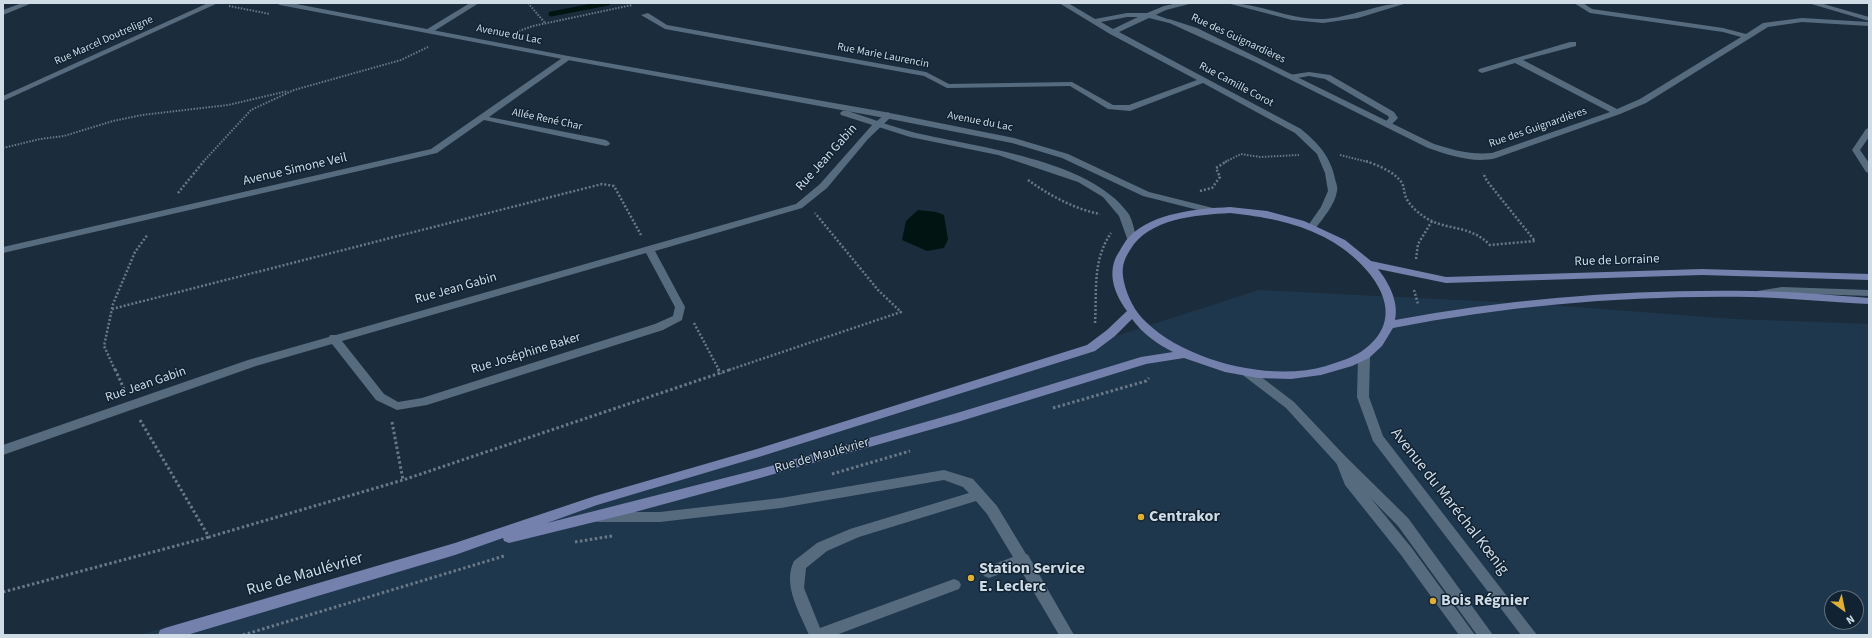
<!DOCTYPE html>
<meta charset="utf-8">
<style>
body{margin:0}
#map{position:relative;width:1872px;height:638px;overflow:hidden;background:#1b2d3d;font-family:"Source Sans 3",sans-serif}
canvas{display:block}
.frame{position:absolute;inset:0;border:4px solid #cfdbe5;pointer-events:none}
.north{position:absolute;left:1824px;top:590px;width:40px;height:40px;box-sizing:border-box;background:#112333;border:1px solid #5d6d7a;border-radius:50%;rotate:147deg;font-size:11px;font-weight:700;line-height:16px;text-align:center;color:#cfdbe5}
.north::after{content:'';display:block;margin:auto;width:14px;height:18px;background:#e0b034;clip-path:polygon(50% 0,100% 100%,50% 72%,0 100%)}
</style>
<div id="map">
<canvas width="1872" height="638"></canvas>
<div class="frame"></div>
<div class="north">N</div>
</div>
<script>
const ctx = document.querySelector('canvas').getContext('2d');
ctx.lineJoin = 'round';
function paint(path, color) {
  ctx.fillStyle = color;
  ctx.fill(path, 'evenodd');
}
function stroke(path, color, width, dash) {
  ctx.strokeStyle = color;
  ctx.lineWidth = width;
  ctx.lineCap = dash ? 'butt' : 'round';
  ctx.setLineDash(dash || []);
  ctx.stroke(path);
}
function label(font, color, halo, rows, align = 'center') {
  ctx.font = font + ' "Source Sans 3",sans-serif';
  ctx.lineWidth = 3;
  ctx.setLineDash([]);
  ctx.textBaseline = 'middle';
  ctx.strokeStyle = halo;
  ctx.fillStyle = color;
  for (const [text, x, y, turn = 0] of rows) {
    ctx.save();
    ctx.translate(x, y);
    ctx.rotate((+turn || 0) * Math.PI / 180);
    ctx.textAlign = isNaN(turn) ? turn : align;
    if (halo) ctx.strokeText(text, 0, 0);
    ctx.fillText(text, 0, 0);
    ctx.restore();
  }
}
paint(new Path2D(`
 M 1259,290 L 1536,304 L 1734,319 L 1869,324 L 1869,635 L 139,635 L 580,509 ZM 1832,598 L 1856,598 L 1856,622 L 1832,622 Z`), '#1f374c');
paint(new Path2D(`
 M 918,210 L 936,212 L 944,215 L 948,239 L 944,248 L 927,251 L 902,240 L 906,221 Z`), '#011411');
stroke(new Path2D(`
 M 551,14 L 608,3`), '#011411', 5);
stroke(new Path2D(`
 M 528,3 L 545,23
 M 229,6 L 270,14
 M 516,32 L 533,26 L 632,5
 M 3,148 L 40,139 L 64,136 L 113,121 L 142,115 L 228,105 L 288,91
 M 1340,155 L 1368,162
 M 203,162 L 251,110 L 294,90 L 401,60 L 428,47
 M 1225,162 L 1241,154 L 1260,157 L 1299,155`), '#6a7987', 2, [1.5, 1.5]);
stroke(new Path2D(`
 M 1366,161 C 1377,165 1395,172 1402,183 C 1404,187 1404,191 1405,195 C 1408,204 1416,211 1423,216 C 1446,232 1468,223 1490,245 L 1535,241 L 1487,181 L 1483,173
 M 1028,180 C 1049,195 1074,209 1100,214
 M 1200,191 L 1212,188 L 1220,177 L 1216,168 L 1227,161
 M 178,193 L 204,161
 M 1416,259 L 1418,244 L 1432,221
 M 1414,290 L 1418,304
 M 112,309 L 602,184 L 614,186 L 641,235
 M 694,323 L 719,370
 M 1095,323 C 1097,291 1092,261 1111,233
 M 115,370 L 104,346 L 113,304 L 135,252 L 148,234
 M 729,370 L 901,312 L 878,290 L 815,213`), '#6a7987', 2.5, [2, 2]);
stroke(new Path2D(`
 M 115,369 L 124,389
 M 718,369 L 721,374
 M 1053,408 L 1146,381 L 1149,378
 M 140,420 L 209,537 L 403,480 L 732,369
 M 392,422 L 403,480
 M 832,474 L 910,451
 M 575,542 L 612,536
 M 3,592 L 209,537
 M 243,635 L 504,556`), '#6a7987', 3, [2.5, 2.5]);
paint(new Path2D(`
 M 1145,13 L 1151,13 L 1173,21 L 1169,23 L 1145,17 Z
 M 1309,72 L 1330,75 L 1394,112 L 1398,118 L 1390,126 L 1384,126 L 1383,124 L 1389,118 L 1388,116 L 1325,79 L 1309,76 L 1292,79 L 1288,77 L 1289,75 Z
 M 1342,457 L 1347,459 L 1355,479 L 1411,547 L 1475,635 L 1459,635 L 1401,555 L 1345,485 L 1336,462 L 1337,459 Z
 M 944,470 L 973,479 L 997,506 L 1026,554 L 1028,555 L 1074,635 L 1059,635 L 1019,567 L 989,578 L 984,576 L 982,572 L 984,568 L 1013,557 L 987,514 L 976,501 L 859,537 L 827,551 L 806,568 L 804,588 L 820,628 L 954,579 L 959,581 L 961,585 L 959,589 L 836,635 L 809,635 C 800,613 782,585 794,561 L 817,543 L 850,529 L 969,493 L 963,487 L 944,480 L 781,508 L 660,522 L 599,522 L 594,521 L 592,517 L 594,513 L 599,512 L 660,512 L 781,498 Z`), '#576b7e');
paint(new Path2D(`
 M 22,3 L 32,3 L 3,15 L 3,10 Z
 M 208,3 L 218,3 L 3,101 L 3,96 Z
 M 470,3 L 479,3 L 431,33 L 424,31 Z
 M 1059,3 L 1068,3 L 1095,19 L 1127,13 L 1147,13 L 1164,6 L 1178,3 L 1193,3 L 1166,10 L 1119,32 L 1301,129 C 1318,143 1331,157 1335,179 C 1336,183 1338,187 1337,191 C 1335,205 1323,218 1315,229 L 1312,230 L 1307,227 L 1321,207 L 1328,191 L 1325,173 L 1317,154 L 1295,133 L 1203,83 L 1130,111 L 1108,109 L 1070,86 L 947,88 L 924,76 L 665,29 L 641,15 L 648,13 L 667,25 L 926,72 L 949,84 L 1072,82 L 1113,105 L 1129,105 L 1197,80 L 1110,34 ZM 1127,17 L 1138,17 L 1113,29 L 1101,22 Z
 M 1227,3 C 1260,3 1289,20 1322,19 C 1351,18 1378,3 1407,3 L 1358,18 L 1323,23 L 1292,20 Z
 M 1574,3 L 1583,3 L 1592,9 L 1723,28 L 1746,34 L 1763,23 L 1802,18 L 1869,22 L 1869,26 L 1802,22 L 1768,27 L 1646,103 L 1620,114 L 1496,158 C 1474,164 1449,155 1428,148 L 1255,62 L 1165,21 L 1169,19 L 1197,28 L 1434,144 C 1453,150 1471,155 1492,153 L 1610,112 L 1515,63 L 1482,73 L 1478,71 L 1479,69 L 1570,42 L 1576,42 L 1576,46 L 1523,60 L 1617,109 L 1640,99 L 1741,37 L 1723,32 L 1590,13 Z
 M 1808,3 L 1820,3 L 1869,17 L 1869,21 Z
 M 565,56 L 568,56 L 572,58 L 489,117 L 606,140 L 610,143 L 609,145 L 606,146 L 484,120 L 437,153 L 3,253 L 3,247 L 431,149 Z
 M 888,112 L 892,115 L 891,117 L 868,139 L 827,188 L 802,208 L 655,251 L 685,307 L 682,320 L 663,330 L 427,405 L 397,410 L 376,400 L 332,344 L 256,366 L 3,455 L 3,445 L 248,360 L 329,337 L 330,335 L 336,335 L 796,204 L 820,184 L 873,124 ZM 646,253 L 675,307 L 673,316 L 655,324 L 422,398 L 398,402 L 384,394 L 342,341 Z
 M 1869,128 L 1869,137 L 1860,150 L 1869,163 L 1869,173 L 1866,172 L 1852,150 L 1866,129 Z
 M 1782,287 L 1869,290 L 1869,296 L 1782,293 L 1757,297 L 1752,294 L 1757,291 Z`), '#576b7e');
paint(new Path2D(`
 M 276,3 L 291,3 L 568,56 L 885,112 L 1014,138 L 1068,154 L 1149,192 L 1217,209 L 1219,211 L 1214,214 L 1143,196 L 1062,158 L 1012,143 L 885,118 L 568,60 L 280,5 Z
 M 844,110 C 868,117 892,127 916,133 C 977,147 1090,160 1128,213 C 1133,220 1134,231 1137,239 L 1132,242 L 1128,241 L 1119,216 L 1103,197 L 1078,182 L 998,155 L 910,137 L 841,115 L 840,113 Z
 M 1364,353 L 1368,354 L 1370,357 L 1369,397 L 1383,436 L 1537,635 L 1521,635 L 1373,441 L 1357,397 L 1358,357 L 1360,354 Z
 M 1248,369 L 1252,370 L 1294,402 L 1346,457 L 1408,518 L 1493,635 L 1477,635 L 1398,526 L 1336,463 L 1286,408 L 1244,376 L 1242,373 L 1244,370 Z`), '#576b7e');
paint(new Path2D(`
 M 1230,207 L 1267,211 L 1304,221 L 1345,240 L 1371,261 L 1446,277 L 1702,269 L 1869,274 L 1869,280 L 1702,275 L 1446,283 L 1378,269 C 1389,283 1399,302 1395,320 C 1512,298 1632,289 1751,291 C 1790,291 1830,295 1869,298 L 1869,304 C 1830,302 1790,298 1751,297 C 1631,295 1511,305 1393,328 L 1382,346 L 1369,358 L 1352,366 L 1321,375 L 1291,379 L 1258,378 L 1225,372 L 1184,358 L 1146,364 L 961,421 L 760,478 L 635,512 L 509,543 L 504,541 L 503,538 L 455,555 L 187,635 L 158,635 L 160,630 L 165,628 L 455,543 L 595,496 L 757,449 L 1087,345 L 1107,330 L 1127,311 C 1114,294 1106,271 1119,252 C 1122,247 1125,241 1129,237 C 1154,212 1197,209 1230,207 ZM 1230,213 C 1264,217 1292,221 1324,237 C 1362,256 1415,310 1366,348 C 1354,358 1340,361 1326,366 C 1272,382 1187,362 1146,322 C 1135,312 1127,296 1124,282 C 1121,269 1123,261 1130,250 C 1149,218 1196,215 1230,213 ZM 1132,319 C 1142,333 1157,344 1173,352 L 1141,357 L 957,413 L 760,469 L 547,523 L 597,505 L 762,456 L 1095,351 L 1115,336 Z`), '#7481ad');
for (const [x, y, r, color] of [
 [1141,517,4,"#e0b034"],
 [971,578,4,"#e0b034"],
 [1433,601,4,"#e0b034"]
]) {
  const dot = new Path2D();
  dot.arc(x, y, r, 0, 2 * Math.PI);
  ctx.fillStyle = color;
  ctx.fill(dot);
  stroke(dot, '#112333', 1.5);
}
label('11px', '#cfdbe5', '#112333', [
 ["Avenue du Lac",509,35,11],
 ["Rue des Guignardières",1238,39,25],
 ["Rue Marcel Doutreligne",104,41,-24],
 ["Rue Marie Laurencin",883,56,11],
 ["Rue Camille Corot",1236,85,28],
 ["Allée René Char",547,120,12],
 ["Avenue du Lac",980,122,11],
 ["Rue des Guignardières",1538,128,-19]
]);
label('13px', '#cfdbe5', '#112333', [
 ["Rue Jean Gabin",827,158,-48],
 ["Avenue Simone Veil",295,170,-13],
 ["Rue de Lorraine",1617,261,-2],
 ["Rue Jean Gabin",456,289,-16],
 ["Rue Joséphine Baker",526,354,-17],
 ["Rue Jean Gabin",146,385,-19],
 ["Rue de Maulévrier",822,456,-16]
]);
label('16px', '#cfdbe5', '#112333', [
 ["Avenue du Maréchal Kœnig",1449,502,52],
 ["Rue de Maulévrier",305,575,-16]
]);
label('bold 16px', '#cfdbe5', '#112333', [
 ["Centrakor",1149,517],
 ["Station Service",979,569],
 ["E. Leclerc",979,587],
 ["Bois Régnier",1441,601]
], 'left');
</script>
